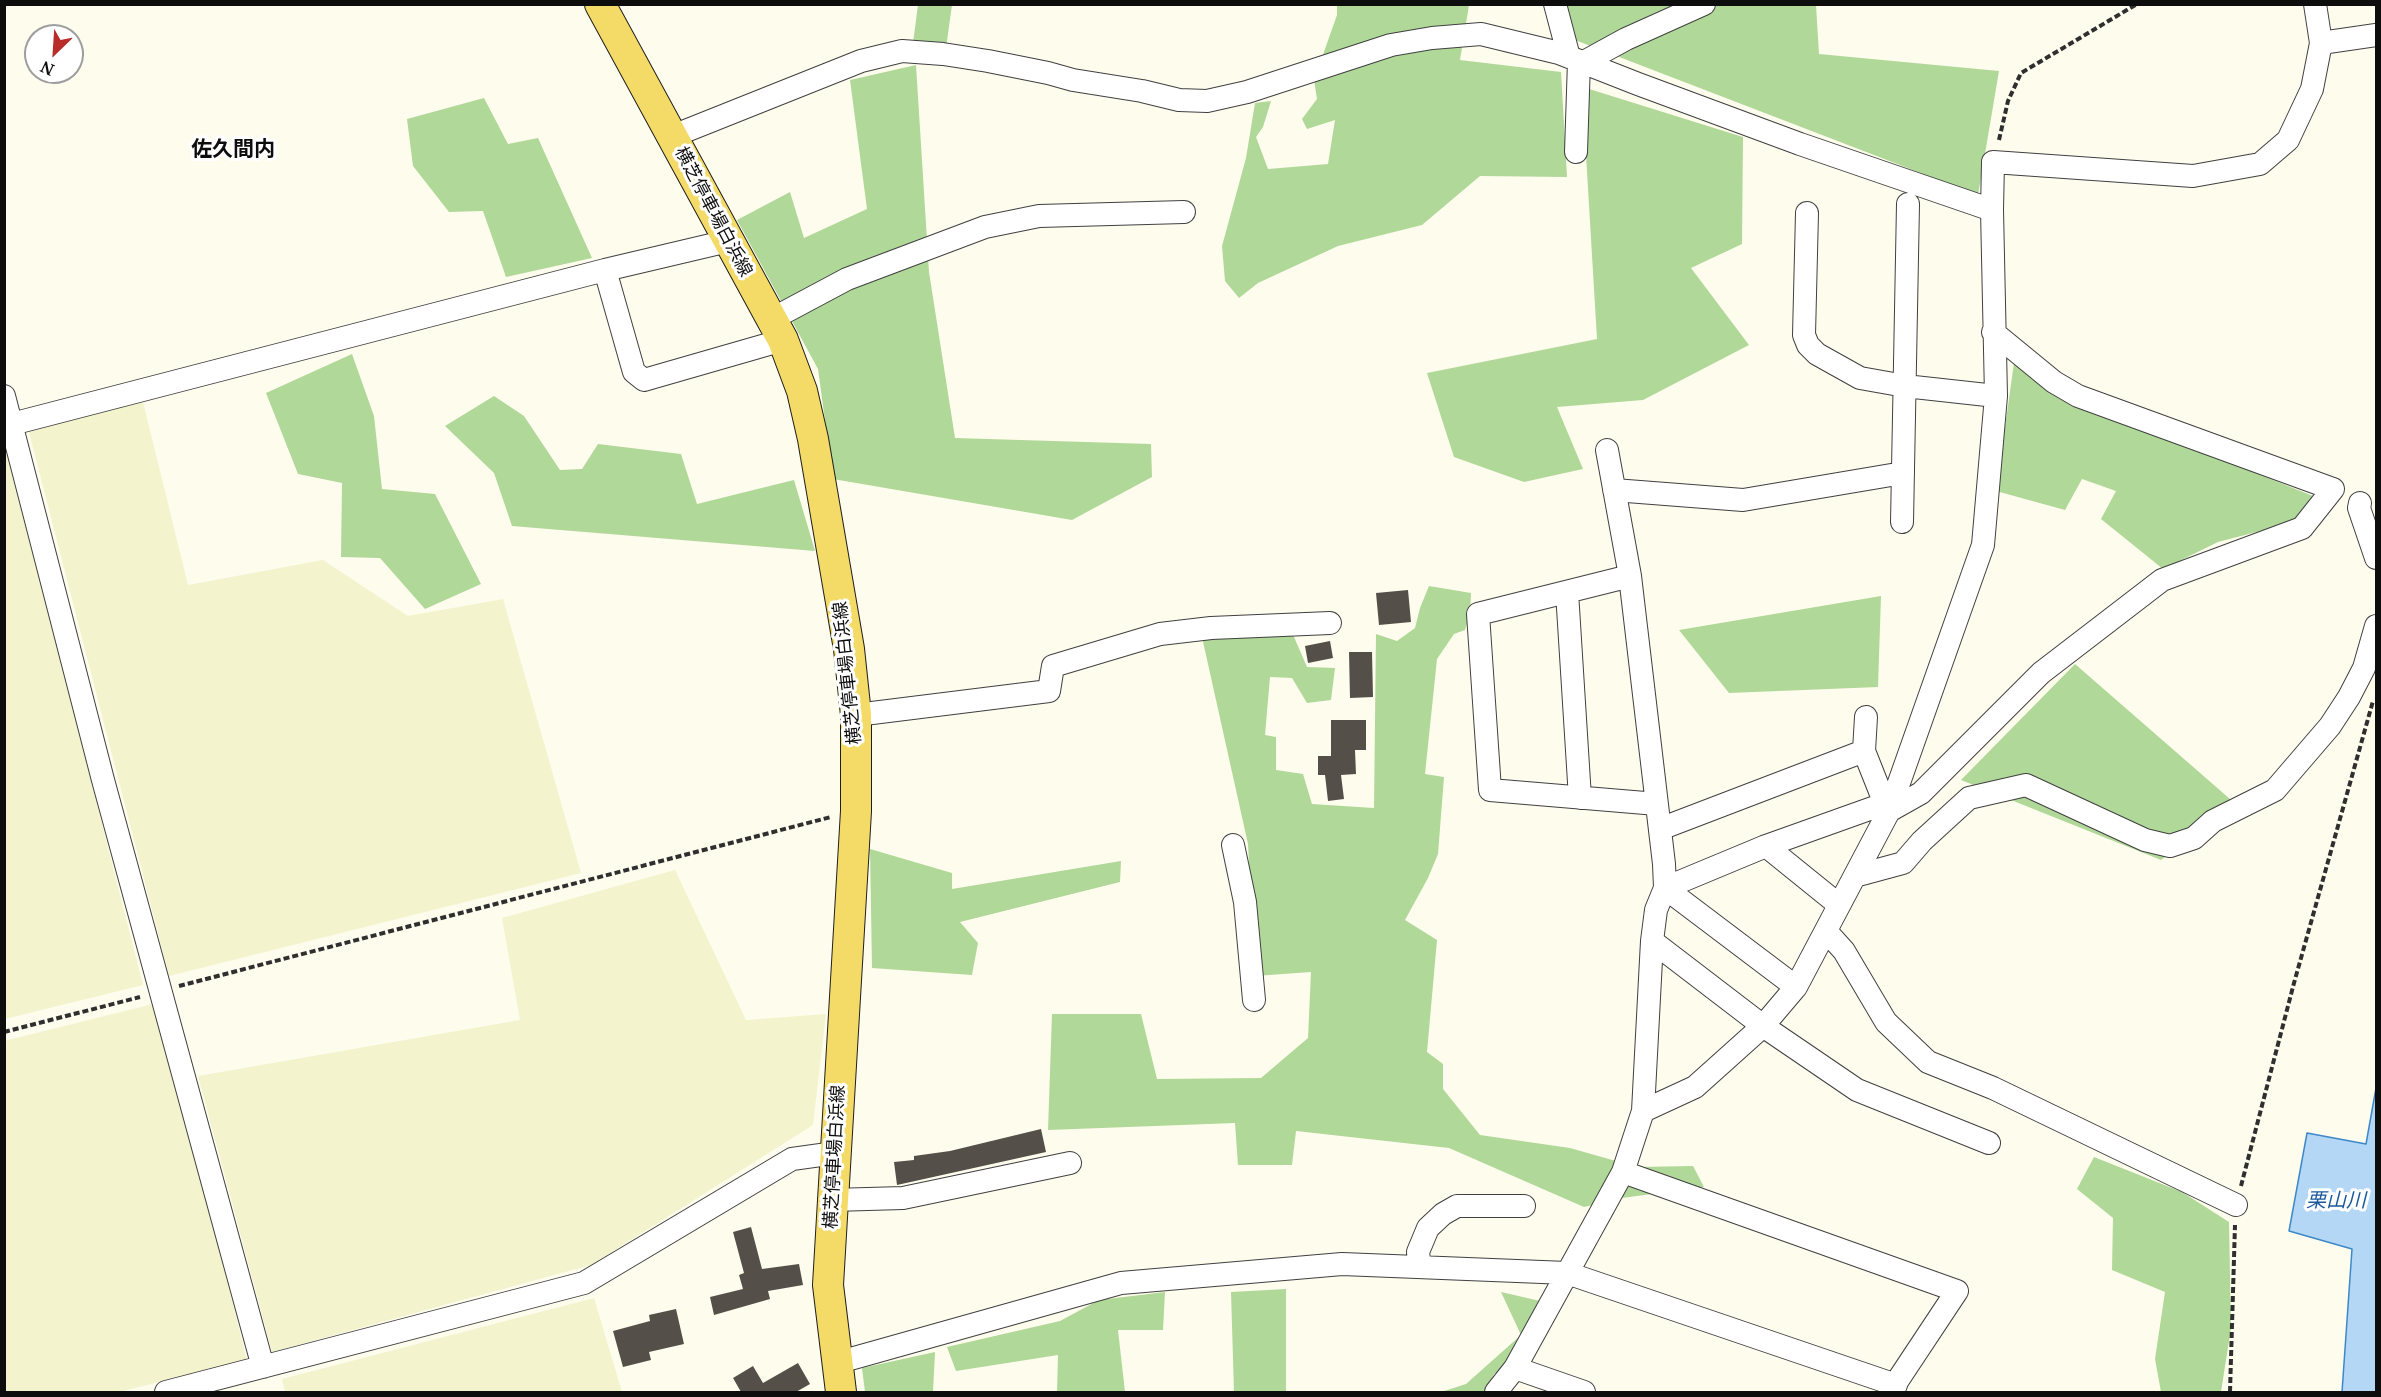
<!DOCTYPE html>
<meta charset="utf-8">
<style>
body{margin:0}
#map{position:relative;width:2381px;height:1397px;overflow:hidden;background:#fefced;font-family:"Noto Serif",serif}
canvas{display:block}
.frame{position:absolute;inset:0;border:6px solid #0d0d0d;pointer-events:none}
.north{position:absolute;left:24px;top:24px;width:60px;height:60px;box-sizing:border-box;background:#fff;border:2px solid #9e9e9e;border-radius:50%;rotate:205deg;font-size:16px;font-weight:700;line-height:24px;text-align:center;color:#0d0d0d}
.north::after{content:'';display:block;margin:auto;width:21px;height:27px;background:#b82c29;clip-path:polygon(50% 0,100% 100%,50% 72%,0 100%)}
</style>
<div id="map">
<canvas width="2381" height="1397"></canvas>
<div class="frame"></div>
<div class="north">N</div>
</div>
<script>
const ctx = document.querySelector('canvas').getContext('2d');
ctx.lineJoin = 'round';
function paint(path, color) {
  ctx.fillStyle = color;
  ctx.fill(path, 'evenodd');
}
function stroke(path, color, width, dash) {
  ctx.strokeStyle = color;
  ctx.lineWidth = width;
  ctx.lineCap = dash ? 'butt' : 'round';
  ctx.setLineDash(dash || []);
  ctx.stroke(path);
}
function label(font, color, halo, rows, align = 'center') {
  ctx.font = font + ' "Noto Serif","Noto Sans JP",serif';
  ctx.lineWidth = 6;
  ctx.setLineDash([]);
  ctx.textBaseline = 'middle';
  ctx.strokeStyle = halo;
  ctx.fillStyle = color;
  for (const [text, x, y, turn = 0] of rows) {
    ctx.save();
    ctx.translate(x, y);
    ctx.rotate((+turn || 0) * Math.PI / 180);
    ctx.textAlign = isNaN(turn) ? turn : align;
    if (halo) ctx.strokeText(text, 0, 0);
    ctx.fillText(text, 0, 0);
    ctx.restore();
  }
}
paint(new Path2D(`
 M 143,402 L 188,585 L 323,560 L 408,616 L 503,599 L 581,873 L 169,976 L 28,428 Z
 M 4,439 L 143,985 L 5,1019 L 4,1019 Z
 M 675,870 L 746,1020 L 826,1014 L 813,1125 L 591,1265 L 272,1352 L 198,1076 L 520,1020 L 502,918 Z
 M 157,1003 L 247,1360 L 119,1392 L 5,1392 L 4,1041 Z
 M 594,1298 L 622,1392 L 285,1392 L 282,1379 Z`), '#f3f3ce');
paint(new Path2D(`
 M 918,5 L 952,5 L 946,48 L 913,43 Z
 M 1337,5 L 1469,5 L 1460,60 L 1561,72 L 1567,177 L 1480,176 L 1422,225 L 1338,246 L 1258,283 L 1239,298 L 1225,281 L 1222,246 L 1246,158 L 1255,103 L 1271,101 L 1263,127 L 1256,137 L 1268,169 L 1328,164 L 1335,120 L 1307,129 L 1302,119 L 1317,99 L 1314,80 L 1337,15 Z
 M 1560,5 L 1816,5 L 1819,54 L 1999,71 L 1978,195 L 1562,35 Z
 M 916,65 L 929,272 L 955,438 L 1151,444 L 1152,477 L 1072,520 L 833,479 L 818,369 L 737,220 L 790,192 L 804,238 L 867,209 L 850,80 Z
 M 1586,88 L 1743,137 L 1742,244 L 1691,268 L 1749,345 L 1643,400 L 1557,407 L 1583,469 L 1524,482 L 1454,457 L 1427,373 L 1597,339 L 1586,155 Z
 M 484,98 L 508,144 L 538,138 L 592,258 L 506,277 L 483,211 L 449,212 L 413,166 L 407,119 Z
 M 352,354 L 374,416 L 382,489 L 435,494 L 481,584 L 425,609 L 380,558 L 341,557 L 342,483 L 298,474 L 266,393 Z
 M 2014,363 L 2088,406 L 2313,496 L 2291,523 L 2218,542 L 2163,569 L 2101,519 L 2116,491 L 2082,479 L 2065,510 L 1996,491 Z
 M 494,396 L 524,416 L 560,470 L 582,469 L 598,444 L 681,454 L 697,504 L 794,480 L 815,551 L 512,526 L 494,473 L 445,426 Z
 M 1429,586 L 1471,593 L 1470,614 L 1465,630 L 1454,634 L 1437,659 L 1425,774 L 1444,777 L 1438,854 L 1428,878 L 1405,920 L 1437,940 L 1427,1052 L 1443,1064 L 1443,1089 L 1480,1135 L 1570,1148 L 1637,1167 L 1693,1166 L 1704,1187 L 1622,1198 L 1584,1207 L 1449,1148 L 1296,1131 L 1292,1165 L 1238,1165 L 1235,1123 L 1048,1130 L 1052,1014 L 1141,1014 L 1157,1079 L 1261,1078 L 1308,1038 L 1311,972 L 1255,976 L 1248,844 L 1202,637 L 1291,630 L 1307,667 L 1335,668 L 1331,700 L 1307,703 L 1292,678 L 1270,677 L 1265,735 L 1276,737 L 1276,770 L 1303,774 L 1312,804 L 1374,808 L 1376,634 L 1397,641 L 1415,628 L 1420,608 Z
 M 1881,596 L 1878,687 L 1729,693 L 1679,630 Z
 M 2075,664 L 2238,806 L 2161,860 L 1961,780 Z
 M 870,849 L 952,873 L 952,889 L 1121,861 L 1120,882 L 960,922 L 978,943 L 972,975 L 872,968 Z
 M 2094,1157 L 2182,1192 L 2229,1222 L 2231,1328 L 2221,1392 L 2161,1392 L 2155,1359 L 2165,1292 L 2112,1270 L 2113,1218 L 2077,1189 Z
 M 1286,1289 L 1286,1392 L 1234,1392 L 1231,1292 Z
 M 1165,1292 L 1163,1330 L 1118,1330 L 1125,1392 L 1057,1392 L 1058,1355 L 956,1371 L 947,1347 L 1060,1321 L 1099,1300 Z
 M 1501,1292 L 1562,1306 L 1538,1350 L 1494,1374 L 1485,1392 L 1441,1392 L 1466,1384 L 1521,1335 Z
 M 935,1352 L 933,1392 L 865,1392 L 862,1368 Z`), '#b0d898');
const water = new Path2D(`
 M 2376,1088 L 2376,1392 L 2342,1392 L 2352,1249 L 2289,1231 L 2307,1133 L 2366,1144 Z`);
paint(water, '#b3d7f4');
stroke(water, '#3d88c9', 1.5);
paint(new Path2D(`
 M 1408,590 L 1411,622 L 1379,625 L 1376,593 Z
 M 1330,641 L 1333,658 L 1308,663 L 1305,646 Z
 M 1349,652 L 1372,652 L 1373,697 L 1350,698 Z
 M 1331,720 L 1366,720 L 1366,750 L 1355,750 L 1356,774 L 1341,775 L 1344,799 L 1328,801 L 1325,775 L 1318,775 L 1318,756 L 1331,756 Z
 M 1041,1129 L 1046,1152 L 897,1185 L 894,1162 L 914,1160 L 914,1156 L 950,1151 Z
 M 751,1227 L 762,1269 L 799,1264 L 803,1285 L 768,1291 L 770,1299 L 714,1315 L 710,1297 L 743,1289 L 739,1275 L 744,1273 L 733,1232 Z
 M 676,1309 L 684,1344 L 649,1352 L 651,1360 L 623,1367 L 613,1331 L 650,1321 L 649,1315 Z
 M 798,1363 L 810,1384 L 796,1392 L 741,1392 L 733,1378 L 753,1366 L 763,1383 Z`), '#554f49');
const minor = new Path2D(`
 M 1555,4 L 1569,57
 M 2321,43 L 2376,35
 M 1584,62 L 1626,39 L 1704,4
 M 673,136 L 861,61 L 902,51 L 943,54 L 988,61 L 1048,73 L 1073,80 L 1142,91 L 1179,100 L 1207,101 L 1247,92 L 1391,45 L 1432,38 L 1481,34 L 1559,53 L 1638,84 L 1800,144 L 1992,210
 M 1576,152 L 1579,61
 M 1807,213 L 1804,335 L 1808,345 L 1817,354 L 1860,378 L 1905,386 L 1996,396
 M 605,270 L 634,372 L 644,380 L 783,340
 M 772,319 L 847,279 L 985,227 L 1039,216 L 1184,212
 M 4,396 L 103,780 L 263,1367
 M 4,426 L 605,270 L 728,241
 M 1614,490 L 1743,500 L 1903,473
 M 2360,503 L 2359,508 L 2376,558
 M 1902,522 L 1908,204
 M 1630,576 L 1478,614 L 1490,790 L 1657,804
 M 1567,592 L 1580,798
 M 856,715 L 1049,691 L 1053,666 L 1160,634 L 1211,628 L 1330,623
 M 1866,717 L 1864,751 L 1885,804
 M 1889,811 L 1921,793 L 2041,673 L 2162,580 L 2302,528 L 2333,489 L 2078,396 L 2054,382 L 1993,332
 M 1660,829 L 1864,751
 M 1233,845 L 1245,902 L 1254,1000
 M 1766,846 L 1839,905
 M 1855,876 L 1903,863 L 1922,841 L 1969,798 L 2026,785 L 2145,840 L 2170,846 L 2194,838 L 2213,821 L 2275,790 L 2330,726 L 2349,697 L 2364,668 L 2376,626
 M 1665,888 L 1766,846 L 1892,801
 M 1665,888 L 1796,987
 M 1826,931 L 1844,951 L 1886,1022 L 1928,1062 L 1993,1088 L 2236,1205
 M 1652,941 L 1763,1026 L 1857,1090 L 1989,1143
 M 1643,1111 L 1695,1087 L 1763,1026 L 1796,987 L 1889,811 L 1983,545 L 1996,396 L 1992,210 L 1993,162 L 2193,176 L 2260,164 L 2288,140 L 2312,89 L 2321,43 L 2315,4
 M 1623,1172 L 1957,1291 L 1890,1392
 M 832,1200 L 903,1198 L 1070,1163
 M 1420,1267 L 1418,1252 L 1428,1228 L 1443,1214 L 1457,1206 L 1524,1206
 M 836,1363 L 1121,1283 L 1342,1264 L 1567,1273 L 1896,1385
 M 1515,1368 L 1584,1392
 M 166,1392 L 584,1283 L 792,1159 L 835,1153
 M 1496,1392 L 1515,1368 L 1623,1172 L 1643,1111 L 1652,941 L 1656,910 L 1665,888 L 1664,864 L 1630,576 L 1607,450`);
const major = new Path2D(`
 M 600,4 L 783,340 L 802,391 L 813,439 L 849,649 L 856,715 L 856,811 L 828,1285 L 841,1392`);
stroke(minor, '#404040', 24);
stroke(major, '#1e1e1e', 32);
stroke(new Path2D(`
 M 1999,140 L 2008,101 L 2021,73 L 2137,4
 M 179,986 L 831,817
 M 4,1032 L 140,997
 M 2241,1186 L 2294,983 L 2373,701
 M 2230,1392 L 2235,1225`), '#2f2f2f', 4, [6, 3]);
stroke(minor, '#fff', 22);
stroke(major, '#f4db67', 30);
label('18px', '#0d0d0d', '#fff', [
 ["横芝停車場白浜線",713,212,62],
 ["横芝停車場白浜線",848,673,-96],
 ["横芝停車場白浜線",835,1157,-87]
]);
label('italic 20px', '#1a5a9a', '#fff', [
 ["栗山川",2336,1201]
]);
label('bold 21px', '#0d0d0d', '#fff', [
 ["佐久間内",233,150]
]);
</script>
